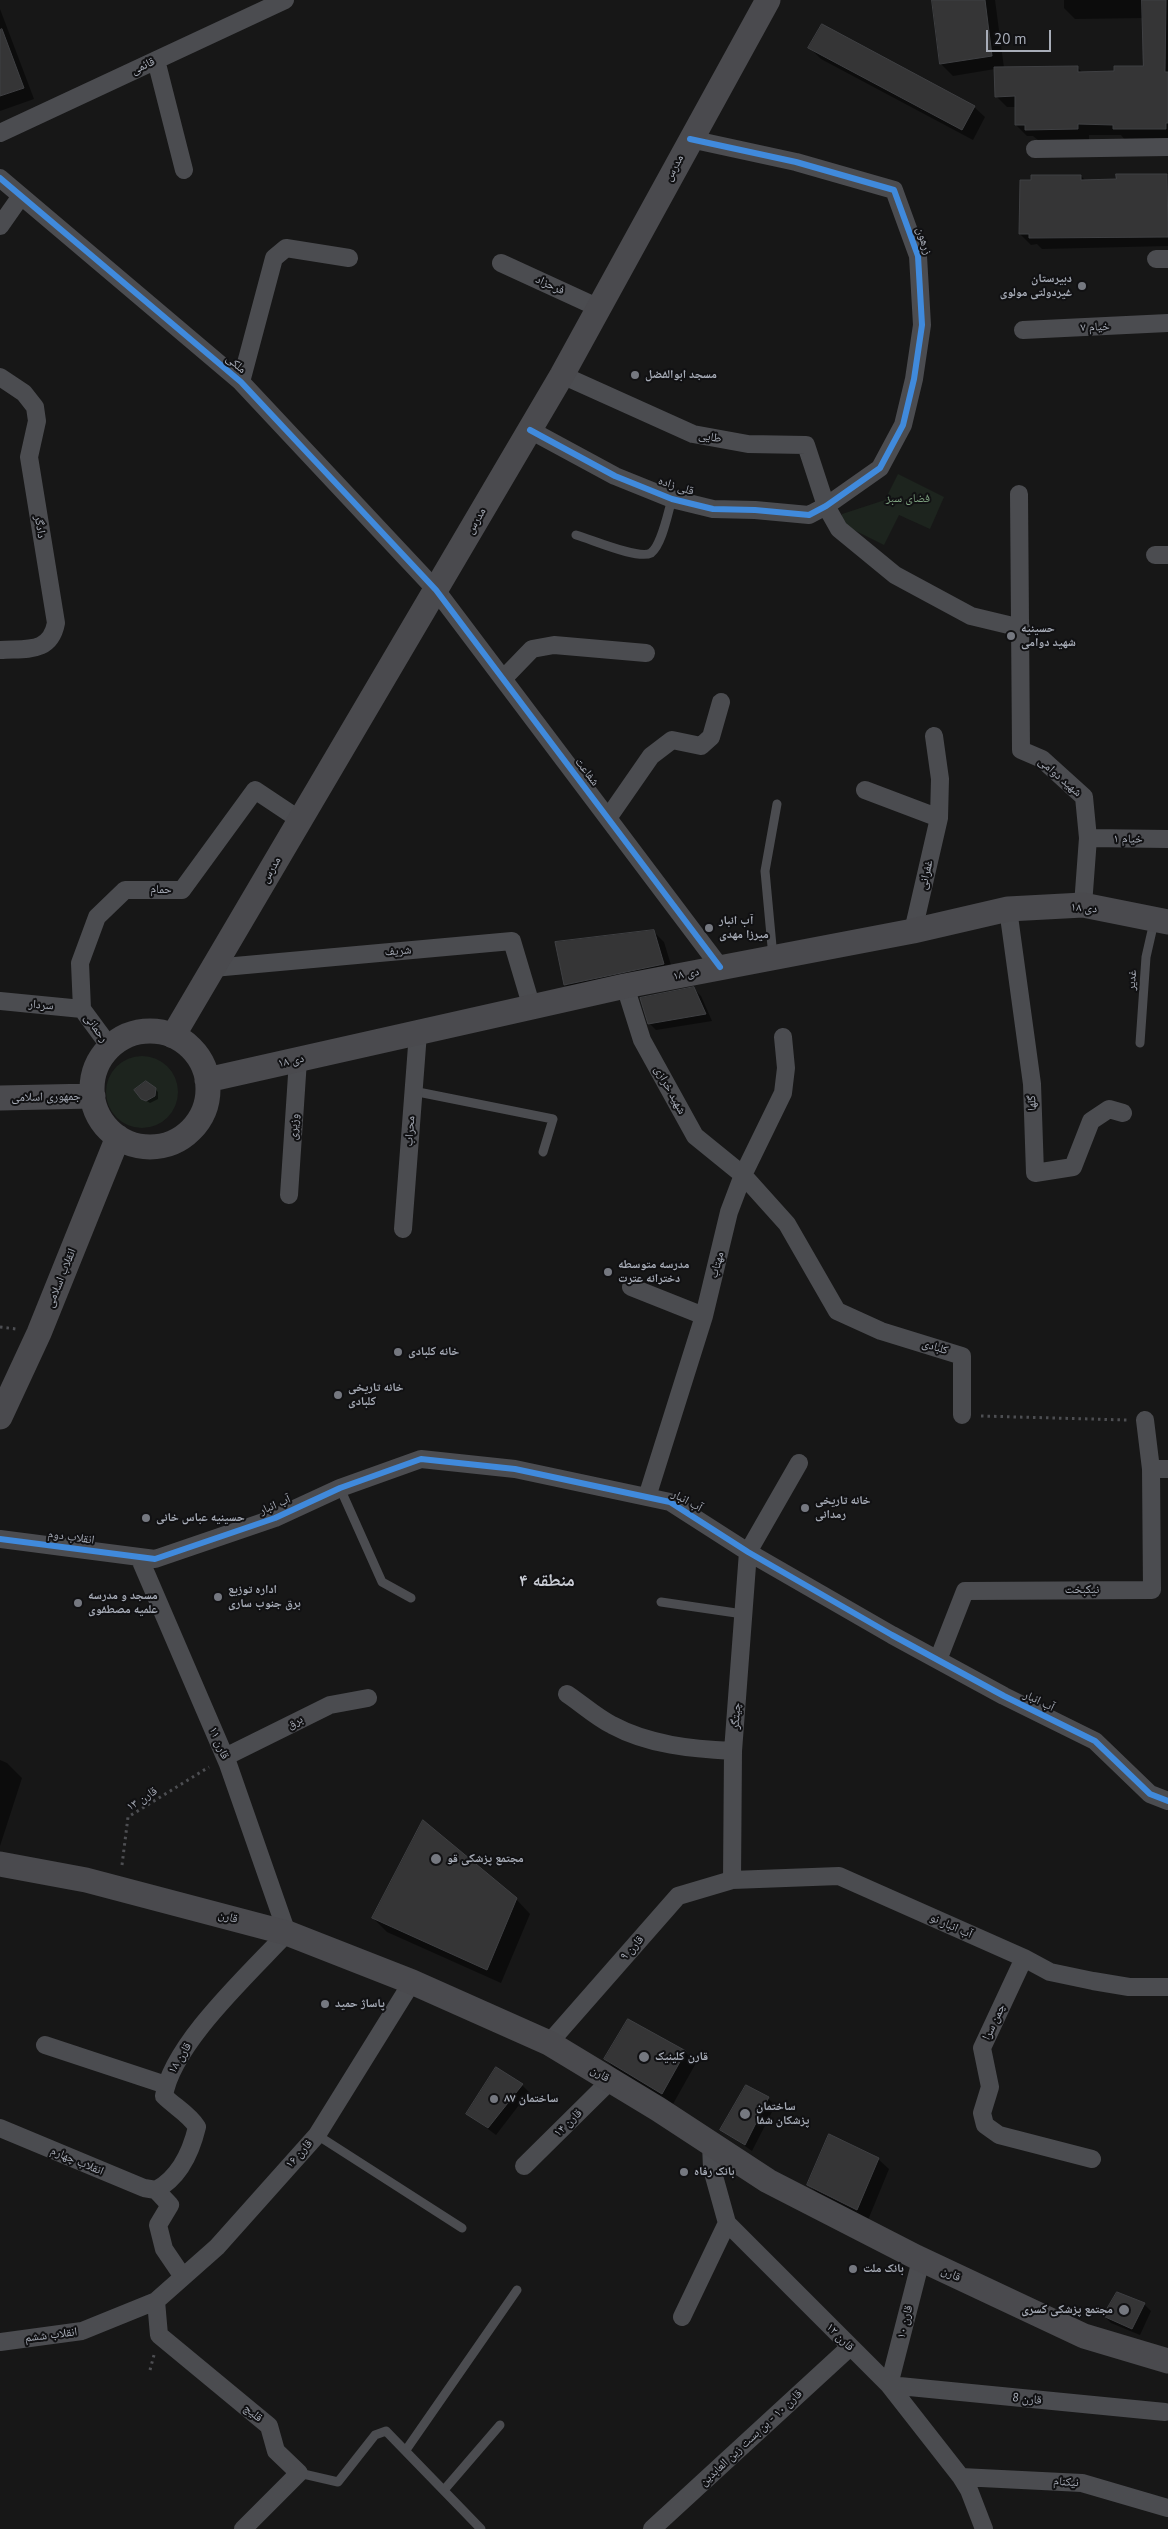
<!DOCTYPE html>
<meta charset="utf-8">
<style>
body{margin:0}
#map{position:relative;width:1168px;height:2529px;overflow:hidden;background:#171717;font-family:"PT Sans",sans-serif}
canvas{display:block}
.scale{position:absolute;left:986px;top:30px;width:65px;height:22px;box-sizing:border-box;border:2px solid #a8adb8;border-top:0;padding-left:6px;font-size:15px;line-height:18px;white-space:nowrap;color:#a8adb8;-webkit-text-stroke:4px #111113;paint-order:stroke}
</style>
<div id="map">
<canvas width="1168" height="2529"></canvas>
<div class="scale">20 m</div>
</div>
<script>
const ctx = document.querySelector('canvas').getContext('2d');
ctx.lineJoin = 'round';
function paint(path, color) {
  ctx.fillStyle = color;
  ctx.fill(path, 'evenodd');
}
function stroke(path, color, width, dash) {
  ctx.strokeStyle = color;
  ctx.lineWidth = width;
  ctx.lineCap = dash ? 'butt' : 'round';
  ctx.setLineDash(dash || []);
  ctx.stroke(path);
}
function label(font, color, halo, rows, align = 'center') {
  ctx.font = font + ' "PT Sans","Noto Naskh Arabic",sans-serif';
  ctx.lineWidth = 4;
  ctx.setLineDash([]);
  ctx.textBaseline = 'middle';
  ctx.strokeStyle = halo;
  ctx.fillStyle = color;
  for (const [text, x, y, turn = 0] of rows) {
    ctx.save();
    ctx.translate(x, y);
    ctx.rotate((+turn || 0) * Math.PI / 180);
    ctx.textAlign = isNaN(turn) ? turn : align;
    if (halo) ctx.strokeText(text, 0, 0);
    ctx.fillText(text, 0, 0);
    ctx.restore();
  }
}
paint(new Path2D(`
 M 898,474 L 944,497 L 930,529 L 899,515 L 884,545 L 842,524 L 842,514 L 885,500 Z
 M106 1092a36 36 0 1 1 72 0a36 36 0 1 1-72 0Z`), '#1d241e');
paint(new Path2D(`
 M 933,0 L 995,0 L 1004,68 L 1077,67 L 1083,73 L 1115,72 L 1145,67 L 1144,18 L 1075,19 L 1064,8 L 1064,0 L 1168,0 L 1168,139 L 1125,140 L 1121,135 L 1089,135 L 1089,140 L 1038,140 L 1033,136 L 1027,136 L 1016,125 L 1016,107 L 1007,107 L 996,96 L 995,69 L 953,76 L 941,64 Z
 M 0,9 L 34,99 L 0,111 Z
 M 810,48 L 974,107 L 985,117 L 973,140 L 821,59 Z
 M 1168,175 L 1168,246 L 1042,249 L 1037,244 L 1031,245 L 1020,234 L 1081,176 L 1086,181 L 1118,180 L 1118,176 Z
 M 653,931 L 664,942 L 674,975 L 576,995 L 565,984 Z
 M 694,989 L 701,996 L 712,1021 L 656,1030 L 649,1023 Z
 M 155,1089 L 158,1092 L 158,1099 L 150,1103 L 142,1098 Z
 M 0,1760 L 7,1763 L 22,1778 L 0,1846 Z
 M 516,1899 L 530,1914 L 501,1983 L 387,1932 L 373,1918 Z
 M 629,2021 L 685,2052 L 696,2063 L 673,2104 L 616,2070 L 605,2059 Z
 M 522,2085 L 529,2092 L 496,2135 L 468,2114 Z
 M 768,2098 L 775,2106 L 752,2151 L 722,2130 Z
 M 878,2159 L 889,2169 L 868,2220 L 820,2196 L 809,2185 Z
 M 1144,2304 L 1151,2311 L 1140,2335 L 1111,2323 L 1104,2316 Z`), '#0007');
const building = new Path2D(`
 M 932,0 L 985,0 L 992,56 L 940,64 Z
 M 1142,0 L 1166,0 L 1165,72 L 1168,72 L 1168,123 L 1166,123 L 1166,129 L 1113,129 L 1113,125 L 1078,124 L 1078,129 L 1025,130 L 1025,125 L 1015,125 L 1015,96 L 995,97 L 994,67 L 1078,66 L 1078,72 L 1114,71 L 1114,66 L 1143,66 Z
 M 822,24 L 975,106 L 962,130 L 808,48 Z
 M 2,29 L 24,88 L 0,96 L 0,30 Z
 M 1116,174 L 1167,174 L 1168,237 L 1029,238 L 1029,234 L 1019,234 L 1020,180 L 1031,180 L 1031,175 L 1081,175 L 1081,180 L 1116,179 Z
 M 654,930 L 664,964 L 564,985 L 555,942 Z
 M 694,987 L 706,1014 L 648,1024 L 640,998 Z
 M 146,1081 L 156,1088 L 155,1096 L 146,1101 L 141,1099 L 134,1090 Z
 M 423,1820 L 517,1898 L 487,1970 L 372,1918 Z
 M 628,2019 L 686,2051 L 662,2094 L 604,2059 Z
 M 496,2067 L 523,2084 L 488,2128 L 466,2114 Z
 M 746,2085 L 769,2097 L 745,2145 L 720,2130 Z
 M 829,2134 L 879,2158 L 857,2210 L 807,2185 Z
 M 1117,2292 L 1145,2303 L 1132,2329 L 1103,2316 Z`);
paint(building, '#353536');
stroke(building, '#3f4043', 1);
stroke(new Path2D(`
 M 0,1327 L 16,1329
 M 981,1416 L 1127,1420
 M 122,1865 L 128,1817 L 209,1767
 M 150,2370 L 154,2355`), '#4d4e52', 3, [2.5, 4]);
stroke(new Path2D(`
 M 576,535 C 591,539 638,560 651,553 C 662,545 668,512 672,499
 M 773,957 L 765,871 L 777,804
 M 1140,1043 L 1146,957 L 1154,922
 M 413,1091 L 553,1119 L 543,1152
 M 340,1488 L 382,1582 L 411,1598
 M 661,1602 L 743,1614
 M 317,2135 L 462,2228
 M 406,2450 L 517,2290
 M 299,2473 L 338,2482 L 375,2435 L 386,2431 L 481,2529
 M 444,2490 L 500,2425`), '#4b4c50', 9);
stroke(new Path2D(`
 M 156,60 L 184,170
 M 0,133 L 285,0
 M 1035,149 L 1168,147
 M 0,178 L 241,382 L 436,590 L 720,967
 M 0,226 L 21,196
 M 1156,259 L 1168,259
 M 501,263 L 599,308
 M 1023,330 L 1168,323
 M 562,375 L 693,434 L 748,444 L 806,445 L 826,506 L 839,529 L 895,575 L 971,616 L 1021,628
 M 0,377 L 24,393 L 35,407 L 37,421 L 29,457 L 56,623 C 50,654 26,648 0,650
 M 241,382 L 274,258 L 286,248 L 349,258
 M 530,430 L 615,476 L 672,499 L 713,509 L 755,510 L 809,515 L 826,506 L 880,468 L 903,425 L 914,379 L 922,325 L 918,256 L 894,190 L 796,162 L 690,139
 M 1019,494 L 1021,750 L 1042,759 L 1084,797 L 1088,838 L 1083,905
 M 1155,555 L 1168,555
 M 503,679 L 532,649 L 554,645 L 646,653
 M 865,790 L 939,818 L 940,779 L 934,736
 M 608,818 L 651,756 L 672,740 L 701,746 L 711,737 L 721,702
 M 1088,838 L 1168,839
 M 1008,909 L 1032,1084 L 1035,1173 L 1073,1167 L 1091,1121 L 1109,1109 L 1123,1113
 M 913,931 L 939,818
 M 213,968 L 512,941 L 532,1008
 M 625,986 L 642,1040 L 695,1136 L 743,1175 L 787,1224 L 837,1311 L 881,1331 L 962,1356 L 962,1415
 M 0,1001 L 82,1009
 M 82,1009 L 80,963 L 97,917 L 125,890 L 182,890 L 255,790 L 300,820
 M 82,1009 L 110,1047
 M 289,1195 L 298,1060
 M 403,1229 L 418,1033
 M 631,1287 L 704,1316
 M 1151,1469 L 1168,1469
 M 647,1497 L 704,1316 L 729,1212 L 743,1175 L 783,1093 L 786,1068 L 783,1037
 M 0,1539 L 155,1559 L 275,1518 L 340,1488 L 421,1459 L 515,1469 L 670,1502 L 748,1552 L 892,1635 L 1004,1696 L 1095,1741 L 1150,1794 L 1168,1801
 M 139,1557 L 228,1764 L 287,1933 C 250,1973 172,2044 164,2096 C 175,2107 189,2114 197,2127 C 191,2152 180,2177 156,2190
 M 938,1660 L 965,1591 L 1152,1590 L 1151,1469 L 1145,1420
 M 567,1694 C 582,1704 596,1717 612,1725 C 649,1745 692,1749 733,1751
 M 225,1757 L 330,1705 L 368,1698
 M 732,1880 L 733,1751 L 748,1552 L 799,1463
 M 1024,1958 L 982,2048 L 990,2087 L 982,2113 L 985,2125 L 999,2135 L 1092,2159
 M 549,2043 L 678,1896 L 732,1880 L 839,1876 L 1024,1958 L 1050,1972 L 1093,1981 L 1129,1987 L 1168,1987
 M 45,2045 L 166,2085
 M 0,2128 L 144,2188 L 156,2190
 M 711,2143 L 712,2169 L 727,2223 L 889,2385 L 961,2477 L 969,2490 L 984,2529
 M 524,2166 L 611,2080
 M 156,2190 L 170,2205 L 158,2225 L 164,2249 L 183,2277
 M 156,2301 L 159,2335 L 269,2426 L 276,2451 L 299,2473 L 243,2529
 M 682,2317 L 727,2223
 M 0,2342 L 82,2331 L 156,2301 L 217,2247 L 317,2135 L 412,1982
 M 889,2385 L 1165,2412
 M 889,2385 L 921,2260
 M 961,2477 L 1082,2483 L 1168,2508
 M 652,2529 L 850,2347`), '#4b4c50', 18);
stroke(new Path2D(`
 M92 1089a58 58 0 1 1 116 0a58 58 0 1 1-116 0Z
 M 173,1036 L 562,375 L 768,0
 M 207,1080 L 625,986 L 913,931 L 1008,909 L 1083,905 L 1168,922
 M 0,1098 L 93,1096
 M 0,1417 L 39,1333 L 118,1137
 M 0,1864 L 86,1880 L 287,1933 L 412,1982 L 549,2043 L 658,2109 L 768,2181 L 916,2257 L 1084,2336 L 1168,2361`), '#4a4a4e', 25);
stroke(new Path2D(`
 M 0,178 L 241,382 L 436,590 L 720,967
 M 530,430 L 615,476 L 672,499 L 713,509 L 755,510 L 809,515 L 826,506 L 880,468 L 903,425 L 914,379 L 922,325 L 918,256 L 894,190 L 796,162 L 690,139
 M 0,1539 L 155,1559 L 275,1518 L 340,1488 L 421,1459 L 515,1469 L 670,1502 L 748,1552 L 892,1635 L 1004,1696 L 1095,1741 L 1150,1794 L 1168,1801`), '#408adc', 6);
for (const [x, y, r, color] of [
 [1082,286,5,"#757880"],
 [635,375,5,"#757880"],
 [1011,636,5,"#757880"],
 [709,928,5,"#757880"],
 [608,1272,5,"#757880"],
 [398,1352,5,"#757880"],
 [338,1395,5,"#757880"],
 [805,1508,5,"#757880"],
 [146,1518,5,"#757880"],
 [218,1597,5,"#757880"],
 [78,1603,5,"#757880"],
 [436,1859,6,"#757880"],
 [325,2004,5,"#757880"],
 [644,2057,6,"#757880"],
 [494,2099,5,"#757880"],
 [745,2114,6,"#757880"],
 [684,2172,5,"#757880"],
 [853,2269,5,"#757880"],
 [1124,2310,6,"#757880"]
]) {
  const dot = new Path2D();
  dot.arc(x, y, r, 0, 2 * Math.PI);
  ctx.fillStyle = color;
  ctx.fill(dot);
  stroke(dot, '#111113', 2);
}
label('12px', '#a8adb8', '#111113', [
 ["قائمی",143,66,-25],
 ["مدرس",674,168,-62],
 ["زرهون",924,241,73],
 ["فرحزاد",550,285,25],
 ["خیام ۷",1095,327,-2],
 ["ملکی",236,364,41],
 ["طایی",710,437,10],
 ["قلی زاده",676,486,18],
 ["مدرس",476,521,-60],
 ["دادگر",40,527,81],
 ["شفاعت",587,772,53],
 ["شهید دوامی",1060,777,41],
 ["خیام ۱",1128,839,1],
 ["مدرس",271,870,-60],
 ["غفرانی",926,875,-77],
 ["حمام",161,890],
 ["۱۸ دی",1084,908,4],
 ["شریف",398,951,-5],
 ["۱۸ دی",686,974,-11],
 ["غدیر",1132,980,-86],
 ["سردار",41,1005,5],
 ["رحمانی",96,1028,54],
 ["۱۸ دی",291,1061,-13],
 ["شهید خرازی",670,1090,61],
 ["جمهوری اسلامی",46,1097,-1],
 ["گلها",1032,1103,-92],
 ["وزیری",294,1127,-86],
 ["محراب",410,1131,-86],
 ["مهتاب",717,1265,-75],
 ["انقلاب اسلامی",61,1278,-68],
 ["کلبادی",935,1347,17],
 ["آب انبار",687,1501,29],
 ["آب انبار",275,1505,-23],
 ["انقلاب دوم",71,1537,8],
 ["نیکبخت",1082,1590],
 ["آب انبار",1039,1701,26],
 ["چیتگر",736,1716,-86],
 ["برق",295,1722,-27],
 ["قارن ۱۱",219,1743,67],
 ["قارن ۱۳",142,1799,-33],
 ["قارن",228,1917,15],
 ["آب انبار نو",951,1926,24],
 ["قارن ٩",632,1948,-48],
 ["چمن سرا",994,2022,-65],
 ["قارن ۱۸",180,2058,-59],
 ["قارن",600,2074,31],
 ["قارن ۱۴",568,2123,-44],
 ["قارن ۱۶",299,2154,-48],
 ["انقلاب چهارم",77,2161,23],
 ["قارن",951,2274,25],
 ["قارن ١٠",905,2322,-76],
 ["انقلاب ششم",51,2335,-7],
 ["قارن ۱۲",840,2337,45],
 ["قارن 8",1027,2399,6],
 ["قلیچ",253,2413,40],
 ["قارن ۱۰ - بن بست زین العابدین",751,2438,-43],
 ["نیکنام",1066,2482,4]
]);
label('bold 12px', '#a8adb8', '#111113', [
 ["دبیرستان",1072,279,"right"],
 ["غیردولتی مولوی",1072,293,"right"],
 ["مسجد ابوالفضل",645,375],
 ["حسینیه",1021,629],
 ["شهید دوامی",1021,643],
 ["آب انبار",719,921],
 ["میرزا مهدی",719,935],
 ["مدرسه متوسطه",618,1265],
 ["دخترانه عترت",618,1279],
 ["خانه کلبادی",408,1352],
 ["خانه تاریخی",348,1388],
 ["کلبادی",348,1402],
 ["خانه تاریخی",815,1501],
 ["رمدانی",815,1515],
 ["حسینیه عباس خانی",156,1518],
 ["اداره توزیع",228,1590],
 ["برق جنوب ساری",228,1604],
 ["مسجد و مدرسه",88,1596],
 ["علمیه مصطفوی",88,1610],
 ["مجتمع پزشکی قو",447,1859],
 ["پاساژ حمید",335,2004],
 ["قارن کلینیک",655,2057],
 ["ساختمان ٨٧",504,2099],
 ["ساختمان",756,2107],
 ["پزشکان شفا",756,2121],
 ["بانک رفاه",694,2172],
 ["بانک ملت",863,2269],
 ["مجتمع پزشکی کسری",1113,2310,"right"]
], 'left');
label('12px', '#7fa381', '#111113', [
 ["فضای سبز",908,499]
]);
label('bold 18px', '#c9ccd4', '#111113', [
 ["منطقه ۴",547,1581]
]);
</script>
